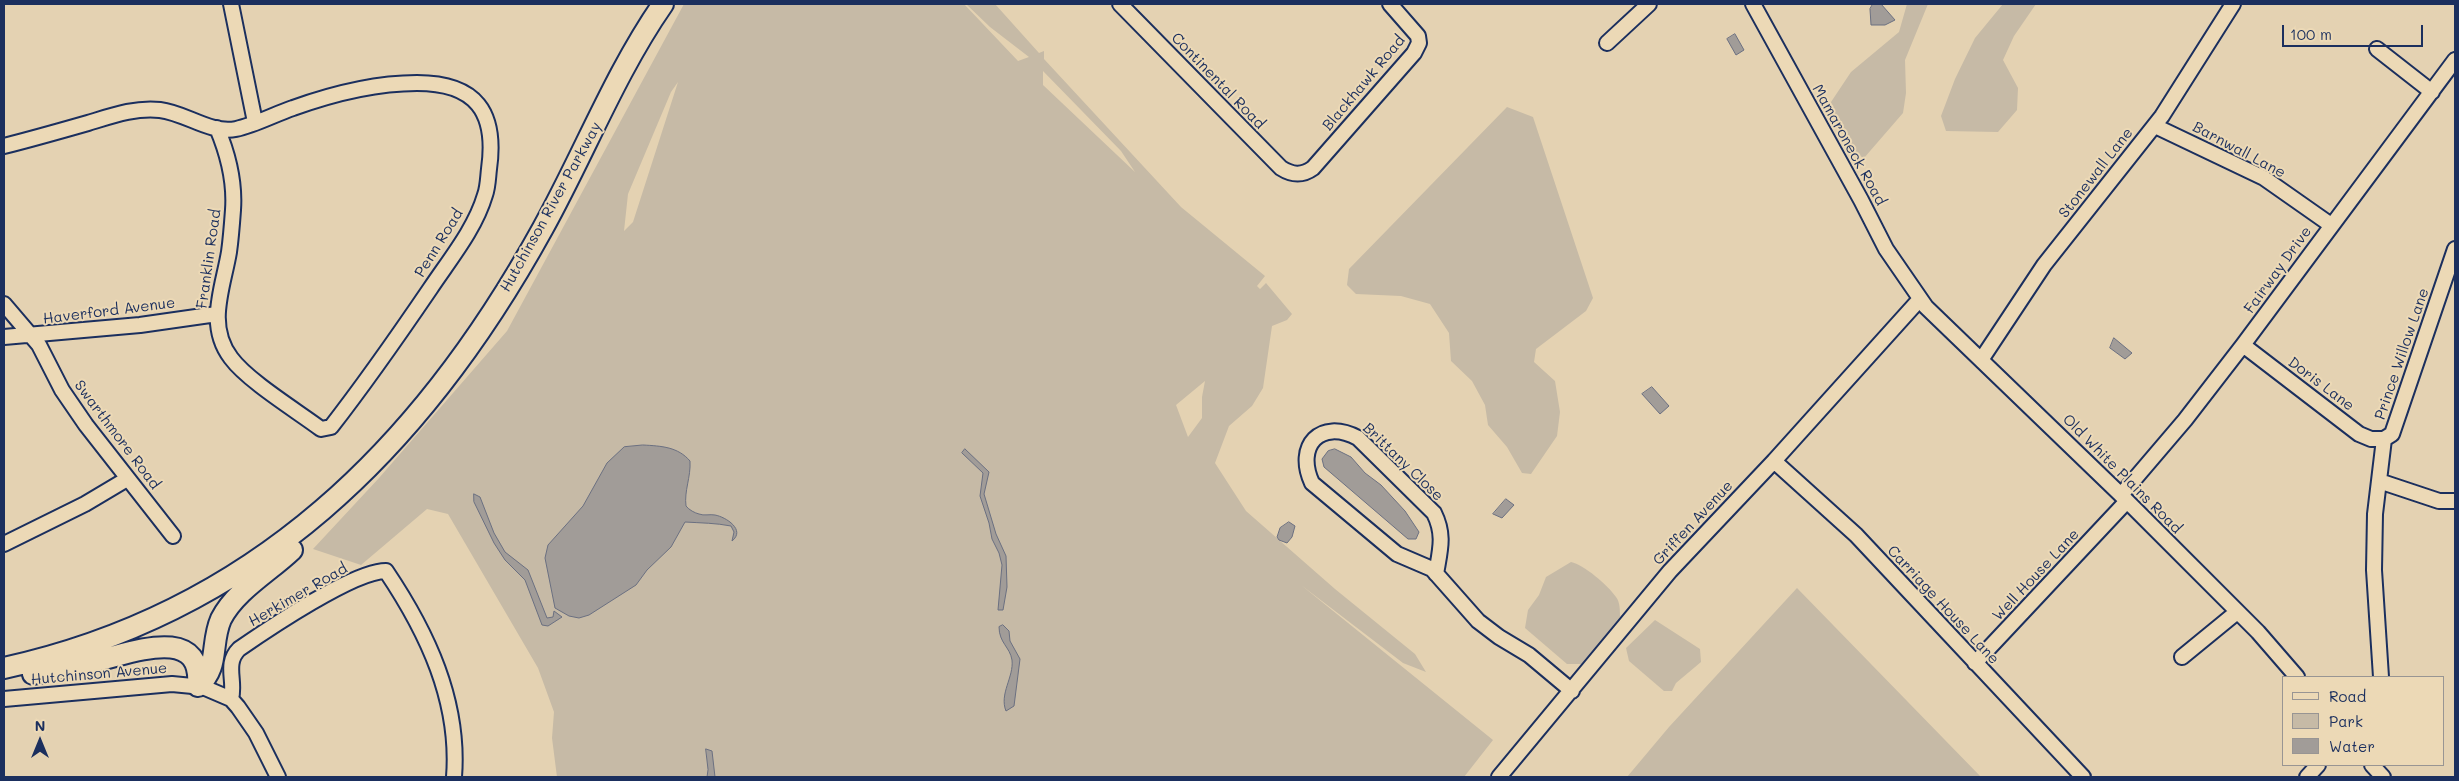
<!DOCTYPE html>
<style>
body{margin:0}
#map{position:relative;width:2459px;height:781px;overflow:hidden;background:#e4d2b2;font-family:Mali,sans-serif}
canvas{display:block}
.frame{position:absolute;inset:0;border:5px solid #1b2f5e;pointer-events:none}
.legend{position:absolute;left:2282px;top:676px;width:162px;height:90px;box-sizing:border-box;background:#ecd9b6;border:1px solid #989593;margin:0;padding:6px 9px;list-style:none;font-size:15px;color:#1b2f5e}
.legend li{display:flex;align-items:center;gap:10px;height:25px}
.legend b{width:25px;border:1px solid #989593}
.north{position:absolute;left:15px;top:716px;width:50px;height:50px;-webkit-text-stroke:4px #ecd9b6;paint-order:stroke;rotate:0deg;font-size:14px;font-weight:700;line-height:20px;text-align:center;color:#1b2f5e}
.north::after{content:'';display:block;margin:auto;width:18px;height:22px;background:#1b2f5e;clip-path:polygon(50% 0,100% 100%,50% 72%,0 100%)}
.scale{position:absolute;left:2282px;top:25px;width:141px;height:22px;box-sizing:border-box;border:2px solid #1b2f5e;border-top:0;padding-left:6px;font-size:15px;line-height:18px;white-space:nowrap;color:#1b2f5e;-webkit-text-stroke:4px #ecd9b6;paint-order:stroke}
</style>
<div id="map">
<canvas width="2459" height="781"></canvas>
<div class="frame"></div>
<ul class="legend">
<li><b style="height:6px;background:#ecd9b6"></b>Road</li>
<li><b style="height:14px;background:#c6baa6"></b>Park</li>
<li><b style="height:14px;background:#a19c98"></b>Water</li>
</ul>
<div class="north">N</div>
<div class="scale">100 m</div>
</div>
<script>
const ctx = document.querySelector('canvas').getContext('2d');
ctx.lineJoin = 'round';
function paint(path, color) {
  ctx.fillStyle = color;
  ctx.fill(path, 'evenodd');
}
function stroke(path, color, width, dash) {
  ctx.strokeStyle = color;
  ctx.lineWidth = width;
  ctx.lineCap = dash ? 'butt' : 'round';
  ctx.setLineDash(dash || []);
  ctx.stroke(path);
}
function label(font, color, halo, rows, align = 'center') {
  ctx.font = font + ' Mali,sans-serif';
  ctx.lineWidth = 4;
  ctx.setLineDash([]);
  ctx.textBaseline = 'middle';
  ctx.strokeStyle = halo;
  ctx.fillStyle = color;
  for (const [text, x, y, turn = 0] of rows) {
    ctx.save();
    ctx.translate(x, y);
    ctx.rotate((+turn || 0) * Math.PI / 180);
    ctx.textAlign = isNaN(turn) ? turn : align;
    if (halo) ctx.strokeText(text, 0, 0);
    ctx.fillText(text, 0, 0);
    ctx.restore();
  }
}
paint(new Path2D(`
 M 684,4 L 964,4 L 1018,61 L 1029,57 L 990,27 L 966,4 L 995,4 L 1039,53 L 1044,51 L 1044,59 L 1181,207 L 1265,276 L 1257,286 L 1260,289 L 1266,283 L 1292,314 L 1287,320 L 1272,326 L 1263,388 L 1252,406 L 1229,426 L 1215,463 L 1246,511 L 1335,589 L 1415,654 L 1426,672 L 1403,663 L 1301,585 L 1493,740 L 1464,777 L 557,777 L 552,738 L 554,712 L 538,668 L 448,514 L 427,509 L 361,565 L 313,549 L 379,478 L 507,331 ZM 1043,71 L 1121,151 L 1135,172 L 1043,85 ZM 678,82 L 633,222 L 624,231 L 628,194 L 671,92 ZM 1205,381 L 1202,397 L 1202,418 L 1188,437 L 1176,405 Z
 M 1907,4 L 1928,4 L 1905,60 L 1906,93 L 1903,113 L 1864,158 L 1852,152 L 1829,105 L 1851,72 L 1899,32 Z
 M 2003,4 L 2036,4 L 2014,36 L 2003,60 L 2018,88 L 2017,110 L 1998,132 L 1946,131 L 1941,116 L 1955,79 L 1975,38 Z
 M 1507,107 L 1533,117 L 1593,298 L 1586,311 L 1536,349 L 1534,362 L 1555,381 L 1560,412 L 1557,436 L 1531,474 L 1522,473 L 1507,447 L 1488,425 L 1485,405 L 1472,381 L 1451,361 L 1449,333 L 1430,304 L 1401,296 L 1356,294 L 1347,285 L 1349,269 Z
 M 1571,562 C 1584,565 1608,585 1616,597 C 1620,602 1620,610 1620,617 L 1581,664 L 1567,664 L 1525,628 L 1528,610 L 1539,595 L 1546,577 Z
 M 1797,588 L 1981,777 L 1627,777 L 1669,727 Z
 M 1655,620 L 1700,649 L 1701,662 L 1676,683 L 1672,691 L 1664,691 L 1629,661 L 1626,648 Z`), '#c6baa6');
const water = new Path2D(`
 M 1873,4 L 1881,4 L 1895,20 L 1885,25 L 1871,25 L 1870,9 Z
 M 1735,34 L 1744,50 L 1736,55 L 1727,39 Z
 M 2114,338 L 2132,353 L 2125,359 L 2110,348 Z
 M 1652,387 L 1669,406 L 1660,414 L 1642,394 Z
 M 643,445 C 662,446 678,447 690,461 C 691,477 684,491 686,506 C 689,510 695,513 699,514 C 704,516 710,514 715,515 C 726,517 746,530 732,541 L 734,532 L 731,526 C 716,523 701,523 685,522 L 671,547 L 647,570 L 636,585 L 589,615 L 579,618 L 569,616 L 555,608 L 545,558 L 548,545 L 583,506 L 607,463 L 624,447 Z
 M 965,449 L 989,472 L 984,494 L 996,534 L 1006,556 L 1007,587 L 1003,610 L 998,610 L 1002,565 L 999,553 L 992,539 L 989,523 L 980,496 L 983,473 L 962,453 Z
 M 1335,449 L 1351,457 L 1365,473 L 1381,485 L 1405,511 L 1419,532 L 1416,539 L 1408,539 L 1324,467 L 1322,459 L 1328,451 Z
 M 474,494 L 480,497 L 494,533 L 505,552 L 528,570 L 547,618 L 553,617 L 554,611 L 562,617 L 548,626 L 542,625 L 525,580 L 505,560 L 494,543 L 474,502 Z
 M 1506,499 L 1514,505 L 1502,518 L 1493,514 Z
 M 1289,522 L 1295,526 L 1292,537 L 1287,543 L 1279,540 L 1277,537 L 1280,528 Z
 M 1003,625 L 1009,631 L 1010,641 L 1020,659 L 1014,706 L 1006,711 C 999,694 1014,677 1012,660 C 1010,647 999,643 999,627 Z
 M 706,749 L 712,751 L 715,777 L 707,777 L 708,770 Z`);
paint(water, '#a19c98');
stroke(water, '#6b7081', 1);
const minor = new Path2D(`
 M 231,4 L 255,122
 M 1120,4 L 1281,168 C 1292,175 1302,176 1313,168 L 1414,53 L 1419,43 L 1418,36 L 1390,4
 M 1753,4 L 1861,200 L 1886,249 L 1926,307 L 2121,495 L 2258,632 L 2297,677
 M 1607,43 L 1649,4
 M 2377,49 L 2432,92
 M 2155,126 L 2264,178 L 2331,225
 M 4,146 C 32,139 60,131 88,123 C 111,116 136,107 160,110 C 186,113 210,134 236,129 C 255,125 275,114 293,108 C 332,94 375,83 417,83 C 476,83 497,112 489,169 C 488,177 488,187 485,195 C 475,229 450,259 430,289 C 398,336 366,382 331,427 L 321,429 C 297,411 248,381 231,358 C 206,325 223,288 229,252 C 231,238 232,224 233,210 C 235,182 228,154 217,128
 M 4,304 L 39,345 L 62,390 L 86,425 L 173,536
 M 4,337 L 140,325 L 217,314
 M 2243,345 L 2359,434 L 2371,439 L 2384,439
 M 1981,360 L 2044,265 L 2162,116 L 2233,4
 M 1774,461 L 1856,535 L 2083,777
 M 2379,481 L 2439,501 L 2455,501
 M 2121,495 L 2185,420 L 2243,345 L 2455,60
 M 4,544 L 85,504 L 127,479
 M 1436,574 C 1440,550 1445,535 1434,513 L 1358,438 C 1320,418 1295,446 1312,483 L 1397,554 L 1432,569 L 1478,621 L 1499,637 L 1529,655 L 1572,691
 M 2182,657 L 2237,612
 M 1975,663 L 2127,501
 M 2381,677 L 2374,570 L 2375,514 L 2384,439 L 2392,434 L 2455,249
 M 4,699 L 172,684 L 203,687 L 231,699 L 238,707 L 256,733 L 278,777
 M 231,699 C 236,681 224,664 239,649 C 268,629 354,571 386,571 C 427,632 460,701 454,777
 M 2372,765 L 2383,777
 M 1499,777 L 1670,571 L 1774,461 L 1920,299
 M 2307,777 L 2318,765`);
const highway = new Path2D(`
 M 4,668 C 255,613 422,448 543,228 C 584,154 615,73 663,4
 M 33,674 C 55,670 78,665 100,660 C 134,652 203,625 198,686
 M 198,686 C 220,667 210,644 221,619 C 236,590 269,572 292,550`);
stroke(minor, '#1b2f5e', 18);
stroke(highway, '#1b2f5e', 24);
stroke(minor, '#ecd9b6', 14);
stroke(highway, '#ecd9b6', 20);
label('15px', '#1b2f5e', '#ecd9b6', [
 ["Continental Road",1218,81,46],
 ["Blackhawk Road",1364,83,-50],
 ["Mamaroneck Road",1849,145,61],
 ["Barnwall Lane",2239,150,28],
 ["Stonewall Lane",2096,173,-52],
 ["Hutchinson River Parkway",551,207,-61],
 ["Penn Road",439,243,-58],
 ["Franklin Road",209,259,-82],
 ["Fairway Drive",2278,270,-54],
 ["Haverford Avenue",109,311,-7],
 ["Prince Willow Lane",2402,354,-71],
 ["Doris Lane",2321,384,37],
 ["Swarthmore Road",117,435,53],
 ["Brittany Close",1403,462,44],
 ["Old White Plains Road",2122,474,45],
 ["Griffen Avenue",1693,523,-47],
 ["Well House Lane",2036,575,-47],
 ["Herkimer Road",298,595,-30],
 ["Carriage House Lane",1943,605,47],
 ["Hutchinson Avenue",99,674,-5]
]);
</script>
